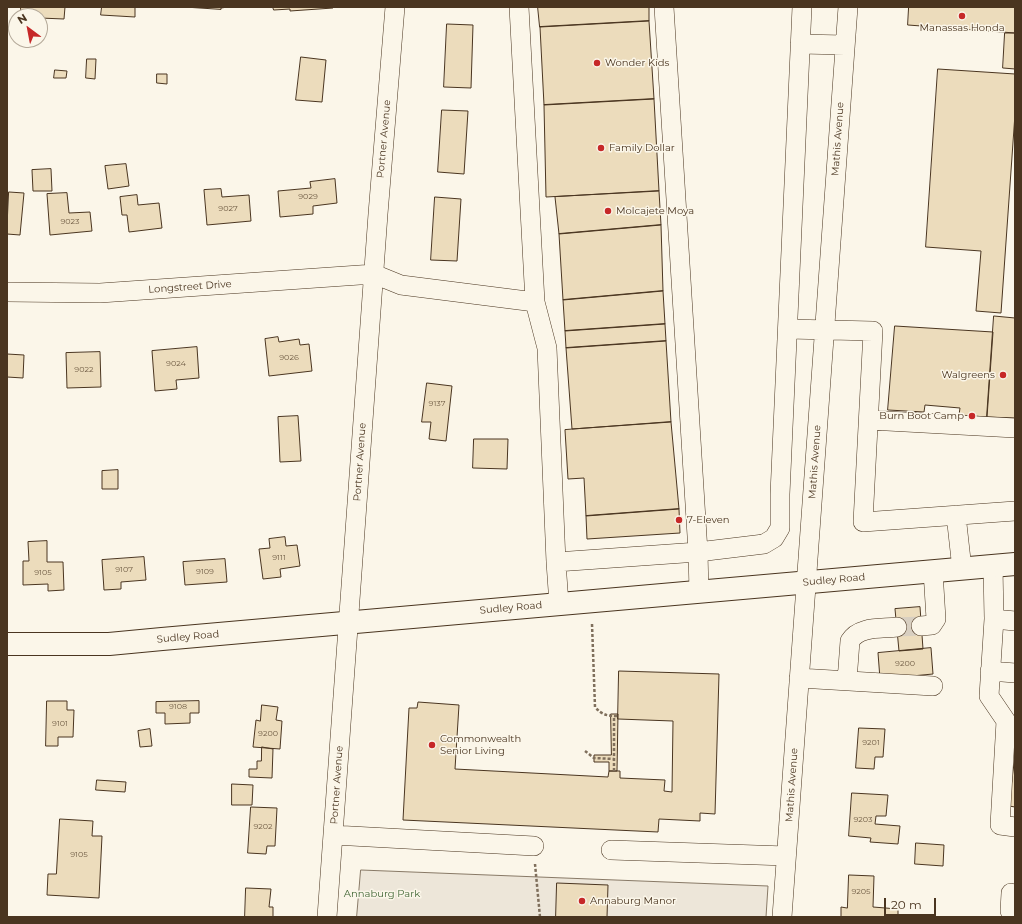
<!DOCTYPE html>
<style>
body{margin:0}
#map{position:relative;width:1022px;height:924px;overflow:hidden;background:#fbf6e9;font-family:Montserrat,sans-serif}
canvas{display:block}
.frame{position:absolute;inset:0;border:8px solid #4a3520;pointer-events:none}
.north{position:absolute;left:8px;top:8px;width:40px;height:40px;box-sizing:border-box;background:#fbf6e9;border:1px solid #b4a999;border-radius:50%;rotate:328deg;font-size:11px;font-weight:700;line-height:16px;text-align:center;color:#4a3520}
.north::after{content:'';display:block;margin:auto;width:14px;height:18px;background:#c62828;clip-path:polygon(50% 0,100% 100%,50% 72%,0 100%)}
.scale{position:absolute;left:884px;top:898px;width:52px;height:18px;box-sizing:border-box;border:2px solid #4a3520;border-top:0;padding-left:5px;font-size:12px;line-height:14px;white-space:nowrap;color:#4a3520;-webkit-text-stroke:3px #fbf6e9;paint-order:stroke}
</style>
<div id="map">
<canvas width="1022" height="924"></canvas>
<div class="frame"></div>
<div class="north">N</div>
<div class="scale">20 m</div>
</div>
<script>
const ctx = document.querySelector('canvas').getContext('2d');
ctx.lineJoin = 'round';
function paint(path, color) {
  ctx.fillStyle = color;
  ctx.fill(path, 'evenodd');
}
function stroke(path, color, width, dash) {
  ctx.strokeStyle = color;
  ctx.lineWidth = width;
  ctx.lineCap = dash ? 'butt' : 'round';
  ctx.setLineDash(dash || []);
  ctx.stroke(path);
}
function label(font, color, halo, rows, align = 'center') {
  ctx.font = font + ' Montserrat,sans-serif';
  ctx.lineWidth = 3;
  ctx.setLineDash([]);
  ctx.textBaseline = 'middle';
  ctx.strokeStyle = halo;
  ctx.fillStyle = color;
  for (const [text, x, y, turn = 0] of rows) {
    ctx.save();
    ctx.translate(x, y);
    ctx.rotate((+turn || 0) * Math.PI / 180);
    ctx.textAlign = isNaN(turn) ? turn : align;
    if (halo) ctx.strokeText(text, 0, 0);
    ctx.fillText(text, 0, 0);
    ctx.restore();
  }
}
const green = new Path2D(`
 M 361,870 L 768,886 L 766,917 L 357,917 Z`);
paint(green, '#ede6d9');
stroke(green, '#887966', 1);
const building = new Path2D(`
 M 21,7 L 65,7 L 64,19 L 40,18 L 40,16 L 21,16 Z
 M 102,7 L 135,7 L 135,17 L 101,15 Z
 M 185,7 L 228,7 L 221,8 L 221,9 Z
 M 273,7 L 333,7 L 333,8 L 290,11 L 290,9 L 274,10 Z
 M 538,7 L 649,7 L 649,21 L 540,27 Z
 M 909,7 L 1015,7 L 1015,33 L 908,25 Z
 M 649,21 L 654,99 L 544,105 L 540,27 Z
 M 447,24 L 473,25 L 471,88 L 444,87 Z
 M 1005,33 L 1015,33 L 1015,69 L 1003,68 Z
 M 301,57 L 326,60 L 322,102 L 296,100 Z
 M 87,59 L 96,59 L 95,79 L 86,78 Z
 M 938,69 L 1015,74 L 1015,114 L 1001,313 L 976,311 L 981,251 L 926,247 Z
 M 55,70 L 67,71 L 66,78 L 54,78 Z
 M 157,74 L 167,74 L 167,84 L 157,83 Z
 M 654,99 L 659,191 L 546,197 L 544,105 Z
 M 442,110 L 468,111 L 464,174 L 438,172 Z
 M 126,164 L 129,186 L 108,189 L 105,166 Z
 M 51,169 L 52,191 L 33,191 L 32,170 Z
 M 335,179 L 337,203 L 313,206 L 313,214 L 280,217 L 278,191 L 311,188 L 310,182 Z
 M 221,189 L 222,197 L 249,195 L 251,221 L 207,225 L 204,190 Z
 M 659,191 L 661,225 L 559,234 L 555,197 Z
 M 9,192 L 24,193 L 20,235 L 7,234 Z
 M 67,193 L 69,213 L 90,212 L 92,231 L 50,235 L 47,194 Z
 M 137,195 L 138,205 L 159,203 L 162,228 L 129,232 L 127,215 L 122,215 L 120,197 Z
 M 435,197 L 461,199 L 457,261 L 431,260 Z
 M 661,225 L 663,291 L 563,300 L 559,234 Z
 M 663,291 L 665,324 L 565,331 L 563,300 Z
 M 994,316 L 1015,318 L 1015,418 L 987,417 Z
 M 665,324 L 666,341 L 566,348 L 565,331 Z
 M 895,326 L 993,332 L 987,417 L 959,415 L 960,408 L 925,405 L 924,412 L 888,410 Z
 M 278,337 L 279,342 L 299,339 L 300,345 L 309,344 L 312,371 L 269,376 L 265,339 Z
 M 666,341 L 671,422 L 572,429 L 566,348 Z
 M 197,347 L 199,378 L 176,380 L 177,389 L 155,391 L 152,351 Z
 M 100,352 L 101,387 L 67,388 L 66,353 Z
 M 7,354 L 24,355 L 23,378 L 7,377 Z
 M 427,383 L 452,386 L 446,441 L 429,439 L 431,422 L 422,422 Z
 M 298,416 L 301,461 L 280,462 L 278,417 Z
 M 671,422 L 679,509 L 586,516 L 584,478 L 568,479 L 565,430 Z
 M 474,439 L 508,439 L 507,469 L 473,468 Z
 M 118,470 L 118,489 L 102,489 L 102,471 Z
 M 679,509 L 680,533 L 587,539 L 586,516 Z
 M 285,537 L 286,546 L 297,545 L 300,566 L 280,569 L 281,577 L 263,579 L 259,549 L 270,548 L 269,539 Z
 M 47,541 L 47,562 L 63,562 L 64,590 L 48,591 L 48,584 L 23,585 L 23,561 L 29,561 L 28,542 Z
 M 144,557 L 146,580 L 121,582 L 121,589 L 104,590 L 102,560 Z
 M 225,559 L 227,582 L 185,585 L 183,562 Z
 M 920,607 L 923,649 L 899,651 L 895,609 Z
 M 931,648 L 933,674 L 880,679 L 878,653 Z
 M 619,671 L 719,674 L 715,814 L 700,813 L 700,821 L 659,819 L 658,832 L 403,820 L 409,708 L 417,708 L 418,702 L 459,705 L 455,769 L 608,777 L 609,771 L 620,771 L 620,778 L 665,780 L 664,791 L 672,792 L 673,721 L 618,719 Z
 M 47,701 L 67,701 L 67,710 L 74,710 L 73,737 L 58,737 L 58,746 L 46,746 Z
 M 199,701 L 199,713 L 190,713 L 190,723 L 165,724 L 165,713 L 156,713 L 156,702 Z
 M 262,705 L 278,707 L 276,720 L 282,721 L 280,749 L 253,747 L 256,720 L 260,721 Z
 M 611,714 L 618,714 L 617,771 L 609,771 L 609,762 L 594,762 L 594,755 L 611,755 Z
 M 859,728 L 885,729 L 883,757 L 875,757 L 874,769 L 856,768 Z
 M 150,729 L 152,746 L 140,747 L 138,731 Z
 M 262,747 L 273,749 L 272,778 L 249,777 L 249,769 L 257,769 L 257,761 L 261,761 Z
 M 1015,756 L 1015,807 L 1009,806 Z
 M 97,780 L 126,782 L 125,792 L 96,790 Z
 M 232,784 L 253,785 L 252,805 L 232,805 Z
 M 852,793 L 888,795 L 886,816 L 876,816 L 875,824 L 900,826 L 898,844 L 870,842 L 871,838 L 849,836 Z
 M 251,807 L 277,808 L 275,846 L 267,846 L 266,854 L 248,853 Z
 M 60,819 L 93,821 L 92,836 L 102,836 L 99,898 L 47,895 L 48,874 L 56,874 Z
 M 916,843 L 944,845 L 943,866 L 915,864 Z
 M 849,875 L 874,876 L 873,907 L 898,909 L 898,917 L 841,917 L 841,907 L 847,908 Z
 M 557,883 L 608,885 L 607,917 L 556,917 Z
 M 246,888 L 271,889 L 269,907 L 273,907 L 273,917 L 245,917 Z`);
paint(building, '#ecdcbc');
stroke(building, '#4a3520', 1);
stroke(new Path2D(`
 M 897,627 L 921,626`), '#d8cfc1', 19, [19, 10]);
const minor = new Path2D(`
 M 519,7 L 535,302 L 547,348 L 556,562
 M 800,44 L 845,45
 M 7,292 L 100,293 L 374,274 L 401,285 L 535,302
 M 788,329 L 873,331 L 863,522 L 1015,511
 M 869,420 L 1015,428
 M 956,515 L 962,569
 M 993,566 L 994,619
 M 699,592 L 698,552 L 764,544 L 774,538 L 780,528 L 780,494 L 802,7
 M 559,604 L 556,562 L 698,552 L 664,7
 M 1015,621 L 994,619 L 989,696 L 1006,721 L 1000,825 L 1015,827
 M 921,626 L 932,625 L 936,619 L 933,571
 M 990,671 L 1015,673
 M 799,678 L 933,686
 M 847,681 L 850,641 C 859,626 881,629 897,627
 M 333,835 L 534,846
 M 611,850 L 786,856
 M 1011,893 L 1010,911 L 1013,917
 M 327,917 L 378,214 L 395,7
 M 782,917 L 848,7`);
const major = new Path2D(`
 M 7,644 L 109,644 L 162,639 L 1015,564`);
stroke(minor, '#4a3520', 20);
stroke(major, '#4a3520', 24);
stroke(new Path2D(`
 M 592,624 L 595,707 C 602,715 607,716 618,716
 M 585,751 L 594,758 L 614,759
 M 614,771 L 614,716
 M 535,864 L 540,917`), '#7f6f5c', 2.5, [3, 2]);
stroke(minor, '#fbf6e9', 19);
stroke(major, '#fbf6e9', 22);
for (const [x, y, r, color] of [
 [962,16,4,"#c62828"],
 [597,63,4,"#c62828"],
 [601,148,4,"#c62828"],
 [608,211,4,"#c62828"],
 [1003,375,4,"#c62828"],
 [972,416,4,"#c62828"],
 [679,520,4,"#c62828"],
 [432,745,4,"#c62828"],
 [582,901,4,"#c62828"]
]) {
  const dot = new Path2D();
  dot.arc(x, y, r, 0, 2 * Math.PI);
  ctx.fillStyle = color;
  ctx.fill(dot);
  stroke(dot, '#fbf6e9', 1.5);
}
label('8px', '#725f47', null, [
 ["9029",308,197],
 ["9027",228,209],
 ["9023",70,222],
 ["9026",289,358],
 ["9024",176,364],
 ["9022",84,370],
 ["9137",437,404],
 ["9111",279,558],
 ["9107",124,570],
 ["9109",205,572],
 ["9105",43,573],
 ["9200",905,664],
 ["9108",178,707],
 ["9101",60,724],
 ["9200",268,734],
 ["9201",871,743],
 ["9203",863,820],
 ["9202",263,827],
 ["9105",79,855],
 ["9205",861,892]
]);
label('10px', '#4a3520', '#fbf6e9', [
 ["Manassas Honda",962,28,"center"],
 ["Wonder Kids",605,63],
 ["Family Dollar",609,148],
 ["Molcajete Moya",616,211],
 ["Walgreens",995,375,"right"],
 ["Burn Boot Camp",964,416,"right"],
 ["7-Eleven",687,520],
 ["Commonwealth",440,739],
 ["Senior Living",440,751],
 ["Annaburg Manor",590,901]
], 'left');
label('10px', '#4a3520', '#fbf6e9', [
 ["Portner Avenue",384,139,-85],
 ["Mathis Avenue",838,139,-86],
 ["Longstreet Drive",190,287,-4],
 ["Portner Avenue",360,462,-86],
 ["Mathis Avenue",815,462,-86],
 ["Sudley Road",834,580,-5],
 ["Sudley Road",511,608,-5],
 ["Sudley Road",188,637,-5],
 ["Portner Avenue",337,785,-86],
 ["Mathis Avenue",792,785,-86]
]);
label('10px', '#436837', '#fbf6e9', [
 ["Annaburg Park",382,894]
]);
</script>
